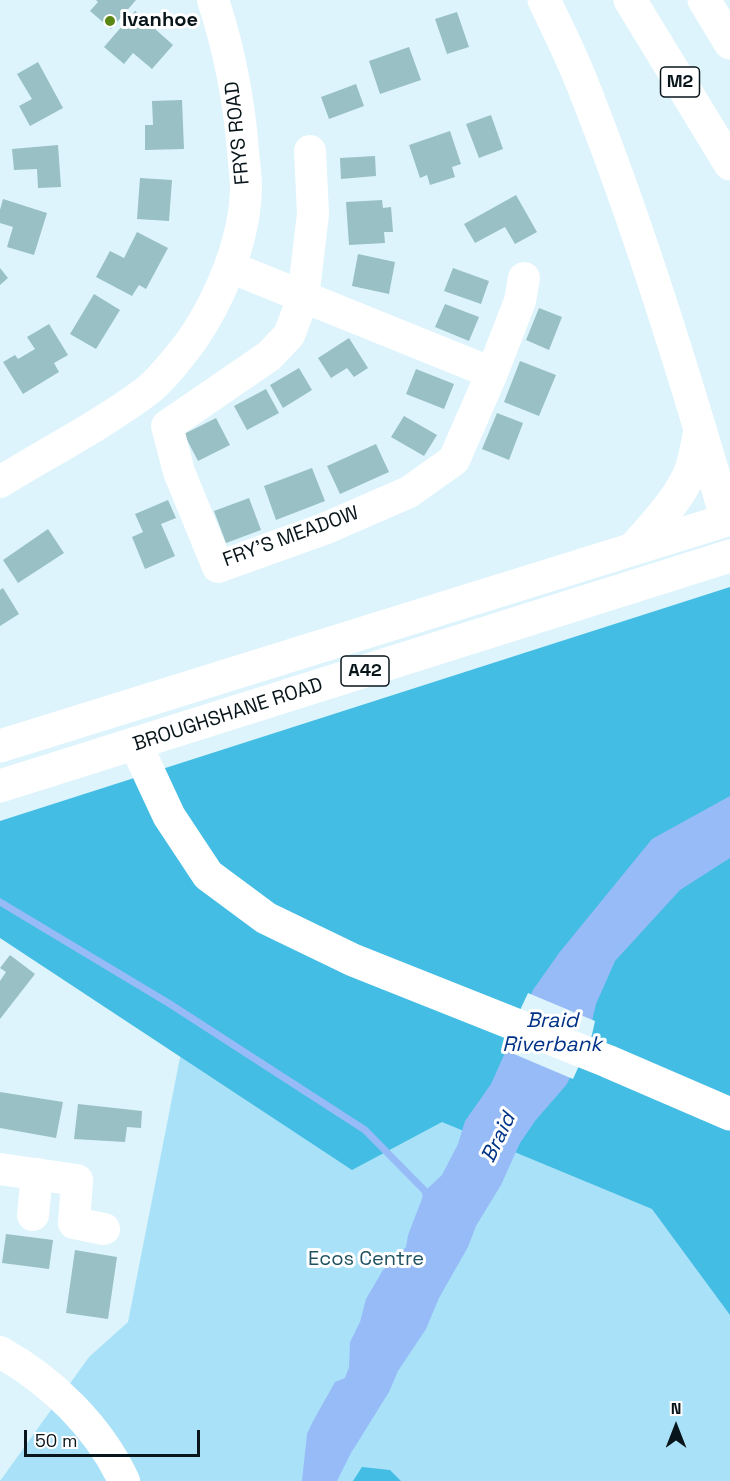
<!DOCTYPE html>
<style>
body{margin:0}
#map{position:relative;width:730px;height:1481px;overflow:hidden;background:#ddf4fc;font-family:"Space Grotesk",sans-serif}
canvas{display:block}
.north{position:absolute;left:646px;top:1397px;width:60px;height:60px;-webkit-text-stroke:4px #fff;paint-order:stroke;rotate:0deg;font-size:16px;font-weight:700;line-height:24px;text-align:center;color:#08151a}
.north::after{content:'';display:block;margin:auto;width:21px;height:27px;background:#08151a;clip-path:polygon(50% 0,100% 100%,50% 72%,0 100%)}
.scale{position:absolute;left:24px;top:1430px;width:176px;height:27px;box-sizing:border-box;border:3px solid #08151a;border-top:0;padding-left:8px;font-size:18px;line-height:21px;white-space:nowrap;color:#08151a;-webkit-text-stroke:4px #fff;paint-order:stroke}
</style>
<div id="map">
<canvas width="730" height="1481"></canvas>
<div class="north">N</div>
<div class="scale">50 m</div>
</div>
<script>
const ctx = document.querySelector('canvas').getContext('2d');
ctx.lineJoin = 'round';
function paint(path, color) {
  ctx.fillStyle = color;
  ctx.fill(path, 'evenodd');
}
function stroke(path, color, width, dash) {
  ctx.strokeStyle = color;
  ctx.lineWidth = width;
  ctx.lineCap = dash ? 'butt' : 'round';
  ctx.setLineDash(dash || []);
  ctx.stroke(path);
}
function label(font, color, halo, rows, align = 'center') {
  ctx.font = font + ' "Space Grotesk",sans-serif';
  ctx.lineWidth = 6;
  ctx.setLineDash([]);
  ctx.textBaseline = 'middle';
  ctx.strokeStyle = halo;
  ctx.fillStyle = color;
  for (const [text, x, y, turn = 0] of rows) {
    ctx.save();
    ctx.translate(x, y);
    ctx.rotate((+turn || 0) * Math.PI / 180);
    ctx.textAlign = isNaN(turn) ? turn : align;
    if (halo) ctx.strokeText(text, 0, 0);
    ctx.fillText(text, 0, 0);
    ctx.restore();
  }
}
paint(new Path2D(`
 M 209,910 L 730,1159 L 730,1481 L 0,1481 L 89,1357 L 128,1322 Z`), '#a9e2f8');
paint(new Path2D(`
 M 730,587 L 730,1315 L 652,1209 L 442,1122 L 352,1170 L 0,938 L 0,821 Z
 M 362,1467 L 390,1470 L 401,1481 L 353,1481 Z`), '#44bde4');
paint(new Path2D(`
 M 730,796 L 730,858 L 680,890 L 615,961 L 596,1004 L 588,1038 L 567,1084 L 535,1121 L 520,1143 L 501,1185 L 476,1226 L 468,1247 L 439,1298 L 426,1329 L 398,1371 L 389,1392 L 351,1453 L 337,1481 L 302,1481 L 307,1434 L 312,1423 L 335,1382 L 345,1378 L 349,1367 L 350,1342 L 360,1322 L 366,1299 L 383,1270 L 406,1247 L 408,1235 L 425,1191 L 442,1175 L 458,1144 L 465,1121 L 491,1084 L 533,990 L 559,953 L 652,839 Z`), '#97bbf7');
paint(new Path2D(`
 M 528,993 L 595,1021 L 591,1039 L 573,1079 L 502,1049 Z`), '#ddf4fc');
stroke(new Path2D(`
 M 0,902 L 170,1004 L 365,1130 L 425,1191 L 427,1200`), '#97bbf7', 7);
paint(new Path2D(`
 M 96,0 L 136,0 L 111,29 L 90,11 L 98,2 Z
 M 135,11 L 173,45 L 152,69 L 133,53 L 124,64 L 104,47 Z
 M 457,12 L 469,47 L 447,54 L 435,19 Z
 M 409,47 L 421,80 L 380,94 L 369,61 Z
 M 38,62 L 63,108 L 30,126 L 19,106 L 32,99 L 17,74 Z
 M 356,84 L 364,106 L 329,119 L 321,97 Z
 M 182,100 L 184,149 L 145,150 L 145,125 L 153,125 L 152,101 Z
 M 491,115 L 503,149 L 479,158 L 466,124 Z
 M 450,131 L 461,164 L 452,167 L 455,177 L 430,185 L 427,175 L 420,178 L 409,145 Z
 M 58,145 L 61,187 L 38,188 L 37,169 L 14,170 L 12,149 Z
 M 375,156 L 376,176 L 341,179 L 340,158 Z
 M 140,178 L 172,180 L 169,221 L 137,219 Z
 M 516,195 L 537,232 L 515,244 L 505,227 L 475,243 L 464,224 Z
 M 3,199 L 47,213 L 34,255 L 7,247 L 13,227 L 0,223 L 0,210 Z
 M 382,200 L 383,208 L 391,207 L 393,232 L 384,232 L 385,243 L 349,245 L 346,202 Z
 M 137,232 L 168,248 L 146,289 L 139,285 L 132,296 L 96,277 L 110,251 L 124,258 Z
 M 358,254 L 395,262 L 389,294 L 352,286 Z
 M 0,268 L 8,278 L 0,285 Z
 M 453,268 L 489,281 L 481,304 L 444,291 Z
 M 94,294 L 120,310 L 96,349 L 70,334 Z
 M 445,304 L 479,317 L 469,341 L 435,327 Z
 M 539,308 L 562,317 L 549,350 L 526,340 Z
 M 49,324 L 68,355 L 54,363 L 59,372 L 23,394 L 3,362 L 15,355 L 18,359 L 35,349 L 27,337 Z
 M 349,338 L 368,368 L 354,377 L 347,368 L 331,378 L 318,358 Z
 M 520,361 L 556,375 L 539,416 L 504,402 Z
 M 299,368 L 312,390 L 283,408 L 270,385 Z
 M 416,369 L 454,384 L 444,409 L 406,394 Z
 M 266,389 L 279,413 L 247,430 L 234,406 Z
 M 497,413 L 523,423 L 509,460 L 482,449 Z
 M 404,416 L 437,435 L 424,456 L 391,437 Z
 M 216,418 L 230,445 L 198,461 L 184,434 Z
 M 376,444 L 389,472 L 340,494 L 327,466 Z
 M 312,468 L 325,501 L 276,520 L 264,486 Z
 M 249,498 L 261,530 L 226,543 L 214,511 Z
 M 168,500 L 176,518 L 161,524 L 175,556 L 145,569 L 132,537 L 143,532 L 135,514 Z
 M 48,529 L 64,553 L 18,583 L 3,560 Z
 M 3,588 L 19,614 L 0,626 L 0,590 Z
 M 10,955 L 35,974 L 0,1019 L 0,981 L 6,972 L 0,968 Z
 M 0,1092 L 63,1102 L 56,1138 L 0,1128 Z
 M 78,1104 L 142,1111 L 141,1128 L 127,1127 L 125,1142 L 74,1139 Z
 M 6,1234 L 53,1240 L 49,1269 L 2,1263 Z
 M 75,1250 L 117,1257 L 108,1319 L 66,1313 Z`), '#98c0c5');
stroke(new Path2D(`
 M 310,151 L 313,214 L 303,298 L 289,335 L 269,356 L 167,426 L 179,472 L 218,567 L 324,529 L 409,492 L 454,460 L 492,373
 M 230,267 L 492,373 L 520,301 L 524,278
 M 0,482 C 49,452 101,425 147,391 C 164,377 179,357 192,340 C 221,298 245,239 246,188 C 246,176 244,163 243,151 C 239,100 229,49 213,0
 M 0,1169 L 77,1180 L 74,1223 L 104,1229
 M 33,1215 L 37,1174
 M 0,1352 C 52,1381 99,1427 124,1481`), '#fff', 32);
stroke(new Path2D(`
 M 0,746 L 730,519
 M 0,786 L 730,556`), '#fff', 33);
stroke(new Path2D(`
 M 544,0 C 557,27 571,55 582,83 C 639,226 684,373 727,520
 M 630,0 L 730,164
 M 704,0 L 730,43
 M 633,549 C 653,526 676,503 689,475 C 695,461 697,445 700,430
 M 137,744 L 142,758 L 169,816 L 208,875 L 266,918 L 353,960 L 607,1061 L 730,1114`), '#fff', 33);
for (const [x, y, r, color] of [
 [110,21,6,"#5a8613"]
]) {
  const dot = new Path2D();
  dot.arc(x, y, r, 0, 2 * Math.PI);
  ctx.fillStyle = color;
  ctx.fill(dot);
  stroke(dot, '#fff', 2);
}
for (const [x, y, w] of [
 [680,82,39],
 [365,671,48]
]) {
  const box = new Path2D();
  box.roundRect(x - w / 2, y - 15, w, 30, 4.5);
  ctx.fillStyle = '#fff';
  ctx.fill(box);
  stroke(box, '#08151a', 1.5);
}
label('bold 18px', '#08151a', null, [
 ["M2",680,82],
 ["A42",365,671]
]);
label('bold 20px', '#08151a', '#fff', [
 ["Ivanhoe",122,21]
], 'left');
label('20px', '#08151a', '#fff', [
 ["FRYS ROAD",238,133,-96],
 ["FRY'S MEADOW",291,537,-20],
 ["BROUGHSHANE ROAD",228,715,-18]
]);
label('20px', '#1f5161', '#fff', [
 ["Ecos Centre",366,1260]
]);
label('italic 21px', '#003387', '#fff', [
 ["Braid",552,1021],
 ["Riverbank",552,1045],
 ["Braid",499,1138,-64]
]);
</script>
